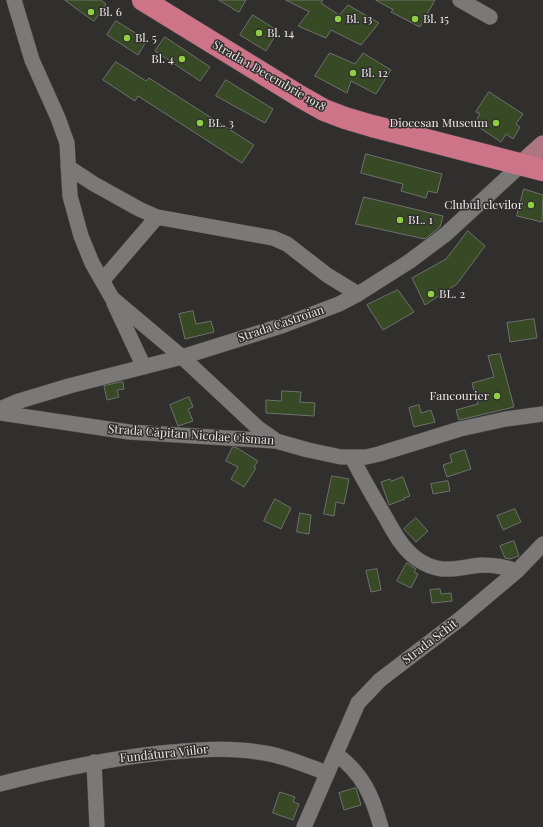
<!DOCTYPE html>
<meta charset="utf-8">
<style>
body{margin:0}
canvas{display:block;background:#312e2e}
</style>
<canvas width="543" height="827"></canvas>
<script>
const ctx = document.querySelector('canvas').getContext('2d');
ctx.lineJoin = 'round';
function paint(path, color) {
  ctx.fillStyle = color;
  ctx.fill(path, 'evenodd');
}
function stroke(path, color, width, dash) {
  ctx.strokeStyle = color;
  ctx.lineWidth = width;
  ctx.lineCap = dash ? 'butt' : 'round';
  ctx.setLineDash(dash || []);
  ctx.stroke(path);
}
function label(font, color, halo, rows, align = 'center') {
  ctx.font = font + ' "Playfair Display",serif';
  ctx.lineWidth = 3;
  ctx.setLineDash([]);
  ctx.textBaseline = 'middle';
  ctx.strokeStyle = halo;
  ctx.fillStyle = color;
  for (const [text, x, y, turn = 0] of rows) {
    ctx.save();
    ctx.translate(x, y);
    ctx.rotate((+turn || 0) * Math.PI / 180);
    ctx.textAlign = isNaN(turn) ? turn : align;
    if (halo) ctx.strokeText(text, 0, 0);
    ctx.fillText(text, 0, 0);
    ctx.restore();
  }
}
const building = new Path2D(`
 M 65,0 L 101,0 L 106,4 L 94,21 Z
 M 219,0 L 246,0 L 239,12 Z
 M 286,0 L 323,0 L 321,3 L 339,15 L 348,5 L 379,23 L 361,45 L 331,30 L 326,38 L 298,26 L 309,12 Z
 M 376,0 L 435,0 L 420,27 L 391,12 L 393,10 Z
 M 253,15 L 278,31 L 266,51 L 240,35 Z
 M 116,21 L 147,40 L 138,55 L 107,35 Z
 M 165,37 L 210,67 L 200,81 L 155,51 Z
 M 330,53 L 355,64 L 363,53 L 391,70 L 376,94 L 351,81 L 347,93 L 315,76 Z
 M 116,62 L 146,81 L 149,78 L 254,145 L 242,163 L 138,96 L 135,101 L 103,80 Z
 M 226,80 L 273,109 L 265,123 L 216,96 Z
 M 489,92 L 523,114 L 516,124 L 520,127 L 513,139 L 506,134 L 501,142 L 474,124 L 480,114 L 476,112 Z
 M 366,154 L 442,174 L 437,193 L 428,191 L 426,198 L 401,191 L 403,184 L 361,173 Z
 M 524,189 L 543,195 L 542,222 L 517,216 Z
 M 364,197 L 443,216 L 440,227 L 425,239 L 356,224 Z
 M 468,231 L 485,246 L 457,284 L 425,305 L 412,278 L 446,259 Z
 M 398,290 L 414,312 L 383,330 L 367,305 Z
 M 193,311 L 196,324 L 211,321 L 214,332 L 185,339 L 179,314 Z
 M 534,319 L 537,338 L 510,342 L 507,323 Z
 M 500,354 L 514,407 L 459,420 L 456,410 L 478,404 L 472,383 L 494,377 L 488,356 Z
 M 123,382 L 124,389 L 117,390 L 119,397 L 107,400 L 104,386 Z
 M 282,391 L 301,392 L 300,402 L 315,403 L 314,416 L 266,413 L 266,400 L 281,401 Z
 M 189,397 L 193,407 L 188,409 L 193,421 L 178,426 L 170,405 Z
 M 419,405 L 421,413 L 431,410 L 435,422 L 414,427 L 409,408 Z
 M 233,447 L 237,448 L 258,461 L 254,467 L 256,468 L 244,487 L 231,479 L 238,467 L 226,461 Z
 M 465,450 L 471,469 L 447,477 L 443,465 L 452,462 L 450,455 Z
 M 332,476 L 349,479 L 344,504 L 336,502 L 334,516 L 324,514 Z
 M 403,477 L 410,496 L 404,498 L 405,499 L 389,505 L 381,482 L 390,479 L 391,481 Z
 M 448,481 L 450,491 L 433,494 L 431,484 Z
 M 275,499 L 291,508 L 281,529 L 264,521 Z
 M 515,509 L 521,522 L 503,530 L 497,516 Z
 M 300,513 L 311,515 L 309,534 L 297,532 Z
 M 416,518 L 428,531 L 416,542 L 404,529 Z
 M 514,541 L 519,556 L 510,559 L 505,558 L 500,546 Z
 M 407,563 L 416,569 L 414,572 L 418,574 L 411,588 L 397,581 Z
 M 377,569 L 381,590 L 371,592 L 366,571 Z
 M 440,589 L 441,594 L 451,593 L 452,601 L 432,603 L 430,590 Z
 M 356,788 L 361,805 L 344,810 L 339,793 Z
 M 280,792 L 295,797 L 293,802 L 299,804 L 293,820 L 273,813 Z`);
paint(building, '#374a25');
stroke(building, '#6e706d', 1);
const minor = new Path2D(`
 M 14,0 L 32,60 L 58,118 L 67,143 L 70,196 L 81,236 L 92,263 L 112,298 L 182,357 L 258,428 L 275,440
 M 460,0 L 490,17
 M 68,167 L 94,184 L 139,209 L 157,217 L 273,238 L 287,244 L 327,275 L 358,294
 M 102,281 L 157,217
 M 114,303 L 144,367
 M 0,409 L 16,402 L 69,386 L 182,357 L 284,325 L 339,304 L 358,294 L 410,261 L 446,234 L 522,164
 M 0,413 L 129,432 L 276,441 L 308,450 L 341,457 L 366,457 L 379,454 L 460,429 L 506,419 L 543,414
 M 352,457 C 362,478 374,498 386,518 C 394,533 403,549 417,559 C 424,564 434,568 442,569 C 456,570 468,566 482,565 C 494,565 506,567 517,571
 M 336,754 C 363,774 372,795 381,827
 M 94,762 L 97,827
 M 0,784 C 54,770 106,759 161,753 C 193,750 225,747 258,752 C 282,755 305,765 327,773
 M 304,827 L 358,703 L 380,680 L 460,619 L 517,571 L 543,544`);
const major = new Path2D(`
 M 522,164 L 543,145`);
const highway = new Path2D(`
 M 143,0 L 301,97 L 324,110 L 345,118 L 372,126 L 543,170`);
stroke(minor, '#4f4c4d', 16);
stroke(major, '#4f4c4d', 20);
stroke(highway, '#4f4c4d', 23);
stroke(minor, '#7b7878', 15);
stroke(major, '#ad7682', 19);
stroke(highway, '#ce7488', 22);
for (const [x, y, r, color] of [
 [91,12,4,"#8ece43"],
 [338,19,4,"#8ece43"],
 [415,19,4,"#8ece43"],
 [259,33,4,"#8ece43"],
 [127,38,4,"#8ece43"],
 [182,59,4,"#8ece43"],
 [353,73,4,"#8ece43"],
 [200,123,4,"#8ece43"],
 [496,123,4,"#8ece43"],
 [531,205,4,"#8ece43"],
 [400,220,4,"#8ece43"],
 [431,294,4,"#8ece43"],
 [497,396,4,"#8ece43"]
]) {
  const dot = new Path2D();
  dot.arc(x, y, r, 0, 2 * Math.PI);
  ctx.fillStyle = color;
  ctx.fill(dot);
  stroke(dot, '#312e2e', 1.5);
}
label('12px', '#e9e7e7', '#312e2e', [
 ["Bl. 6",99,12],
 ["Bl. 13",346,19],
 ["Bl. 15",423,19],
 ["Bl. 14",267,33],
 ["Bl. 5",135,38],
 ["Bl. 4",174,59,"right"],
 ["Bl. 12",361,73],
 ["BL. 3",208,123],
 ["Diocesan Museum",488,123,"right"],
 ["Clubul elevilor",523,205,"right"],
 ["BL. 1",408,220],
 ["BL. 2",439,294],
 ["Fancourier",489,396,"right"]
], 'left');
label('12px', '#e9e7e7', '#312e2e', [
 ["Strada 1 Decembrie 1918",269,76,30],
 ["Strada Castroian",281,324,-19],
 ["Strada Căpitan Nicolae Cisman",191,435,4],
 ["Strada Schit",430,642,-37],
 ["Fundătura Viilor",164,754,-6]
]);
</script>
